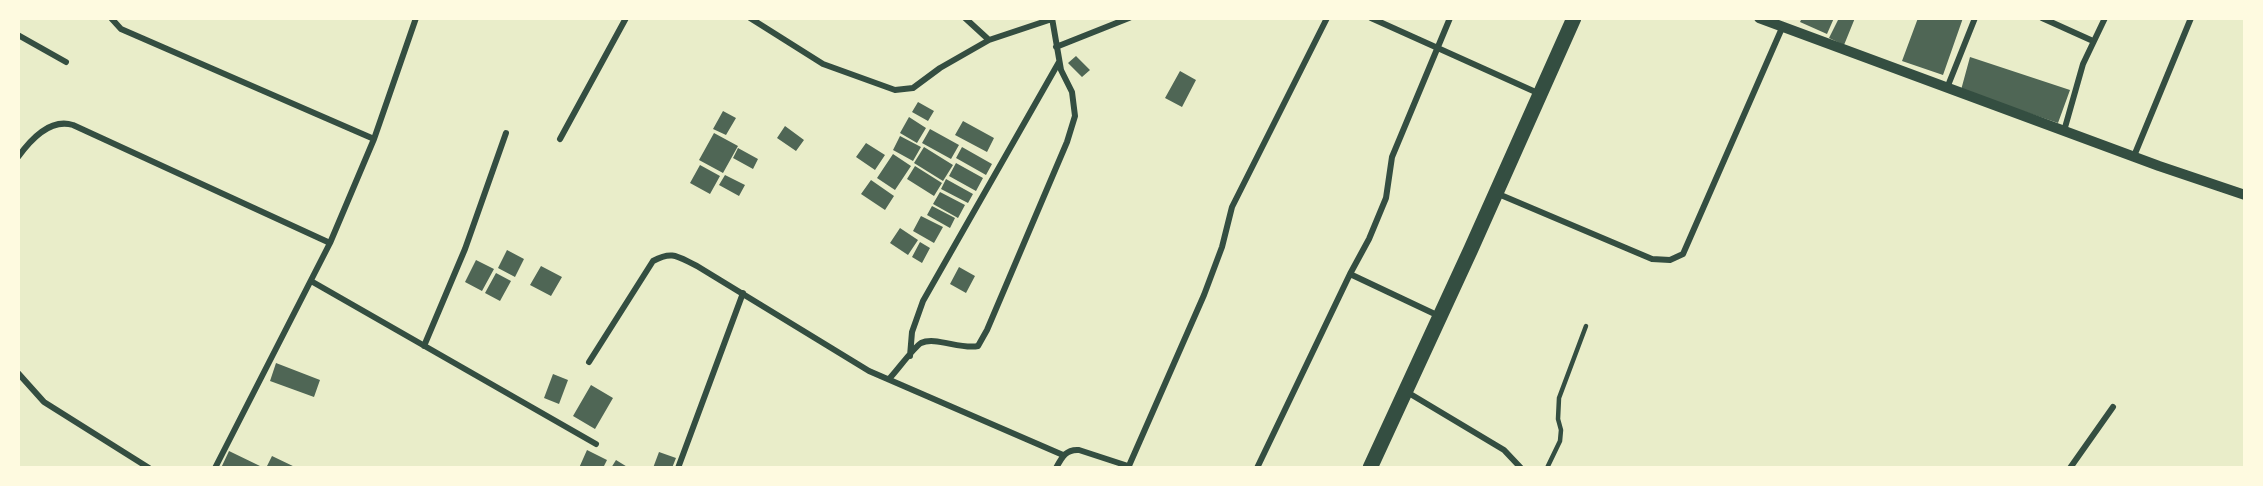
<!DOCTYPE html>
<style>
body{margin:0}
#map{position:relative;width:2263px;height:486px;overflow:hidden;background:#e9edc9;font-family:"Alegreya Sans",sans-serif}
canvas{display:block}
.frame{position:absolute;inset:0;border:20px solid #fefae0;pointer-events:none}
</style>
<div id="map">
<canvas width="2263" height="486"></canvas>
<div class="frame"></div>
</div>
<script>
const ctx = document.querySelector('canvas').getContext('2d');
ctx.lineJoin = 'round';
function paint(path, color) {
  ctx.fillStyle = color;
  ctx.fill(path, 'evenodd');
}
function stroke(path, color, width, dash) {
  ctx.strokeStyle = color;
  ctx.lineWidth = width;
  ctx.lineCap = dash ? 'butt' : 'round';
  ctx.setLineDash(dash || []);
  ctx.stroke(path);
}
paint(new Path2D(`
 M 1802,18 L 1834,18 L 1827,34 L 1800,22 Z
 M 1839,18 L 1855,18 L 1844,45 L 1829,38 Z
 M 1918,18 L 1963,18 L 1943,75 L 1902,61 Z
 M 1076,56 L 1090,70 L 1082,77 L 1068,63 Z
 M 1970,57 L 2070,90 L 2058,123 L 1961,90 Z
 M 1180,71 L 1196,80 L 1182,107 L 1165,98 Z
 M 918,102 L 934,111 L 928,121 L 912,112 Z
 M 723,111 L 736,118 L 726,135 L 713,129 Z
 M 909,117 L 926,128 L 917,143 L 900,133 Z
 M 963,121 L 994,138 L 987,152 L 955,135 Z
 M 785,126 L 804,140 L 796,151 L 777,138 Z
 M 930,129 L 959,145 L 951,159 L 922,143 Z
 M 714,133 L 738,146 L 723,173 L 699,160 Z
 M 900,136 L 921,147 L 913,161 L 893,150 Z
 M 866,143 L 885,155 L 875,170 L 856,157 Z
 M 924,147 L 953,165 L 943,181 L 914,163 Z
 M 962,147 L 992,164 L 986,175 L 956,158 Z
 M 738,148 L 758,159 L 753,169 L 733,158 Z
 M 893,154 L 911,166 L 895,190 L 877,178 Z
 M 956,163 L 983,178 L 976,191 L 949,176 Z
 M 700,165 L 720,176 L 710,194 L 690,183 Z
 M 915,166 L 942,183 L 934,196 L 907,179 Z
 M 725,175 L 745,185 L 739,196 L 719,185 Z
 M 946,179 L 973,194 L 968,203 L 941,189 Z
 M 871,180 L 894,196 L 885,210 L 861,194 Z
 M 940,192 L 965,205 L 958,218 L 933,204 Z
 M 932,206 L 955,218 L 950,228 L 927,215 Z
 M 921,216 L 943,227 L 934,243 L 913,231 Z
 M 900,228 L 918,240 L 908,255 L 890,243 Z
 M 920,242 L 930,248 L 922,263 L 912,257 Z
 M 507,250 L 524,259 L 515,277 L 498,268 Z
 M 476,260 L 494,269 L 482,291 L 465,282 Z
 M 541,266 L 562,277 L 551,296 L 530,285 Z
 M 959,267 L 975,276 L 966,293 L 950,284 Z
 M 496,273 L 511,281 L 500,301 L 485,293 Z
 M 276,363 L 320,380 L 314,397 L 270,381 Z
 M 553,374 L 568,380 L 559,404 L 544,398 Z
 M 591,385 L 613,398 L 595,429 L 573,416 Z
 M 587,450 L 607,460 L 603,468 L 579,468 Z
 M 229,451 L 260,466 L 259,468 L 221,468 Z
 M 659,452 L 676,458 L 672,468 L 653,468 Z
 M 272,456 L 297,468 L 266,468 Z
 M 616,460 L 629,468 L 611,468 Z`), '#4f6655');
stroke(new Path2D(`
 M 1547,468 L 1560,441 L 1561,430 L 1558,419 L 1559,398 L 1586,326`), '#344e41', 4.5);
stroke(new Path2D(`
 M 111,18 L 121,29 L 374,139
 M 750,18 L 823,64 L 895,90 L 913,88 L 940,68 L 989,40 L 1052,19
 M 965,18 L 989,40
 M 1371,18 L 1540,94
 M 2042,18 L 2093,41
 M 18,35 L 66,62
 M 1056,47 L 1129,18
 M 1947,88 L 1975,18
 M 2064,131 L 2083,64 L 2105,18
 M 560,139 L 626,18
 M 2134,156 L 2191,18
 M 18,157 C 31,139 50,118 73,125 L 330,243
 M 1496,193 L 1652,259 L 1670,260 L 1683,254 L 1782,28
 M 1350,274 L 1439,316
 M 311,281 L 596,444
 M 424,346 L 465,249 L 506,133
 M 910,356 L 912,332 L 923,301 L 1059,62
 M 589,362 L 653,261 C 673,250 678,257 697,266 L 869,371 L 1063,455
 M 18,373 L 44,402 L 149,468
 M 889,379 C 896,372 914,347 921,343 C 935,336 961,350 978,346 L 987,330 L 1067,142 L 1075,116 L 1072,92 L 1061,70 L 1052,18
 M 1407,392 L 1504,450 L 1521,468
 M 215,468 L 330,243 L 374,139 L 416,18
 M 678,468 L 743,293
 M 1056,468 C 1062,457 1066,449 1079,450 L 1128,466
 M 1128,468 L 1204,295 L 1222,247 L 1232,207 L 1327,18
 M 1257,468 L 1350,274 L 1369,239 L 1386,198 L 1392,157 L 1450,18
 M 2070,468 L 2113,407`), '#344e41', 6);
stroke(new Path2D(`
 M 1759,18 L 2159,166 L 2245,195`), '#344e41', 10);
stroke(new Path2D(`
 M 1370,468 L 1471,249 L 1574,18`), '#344e41', 15);
</script>
